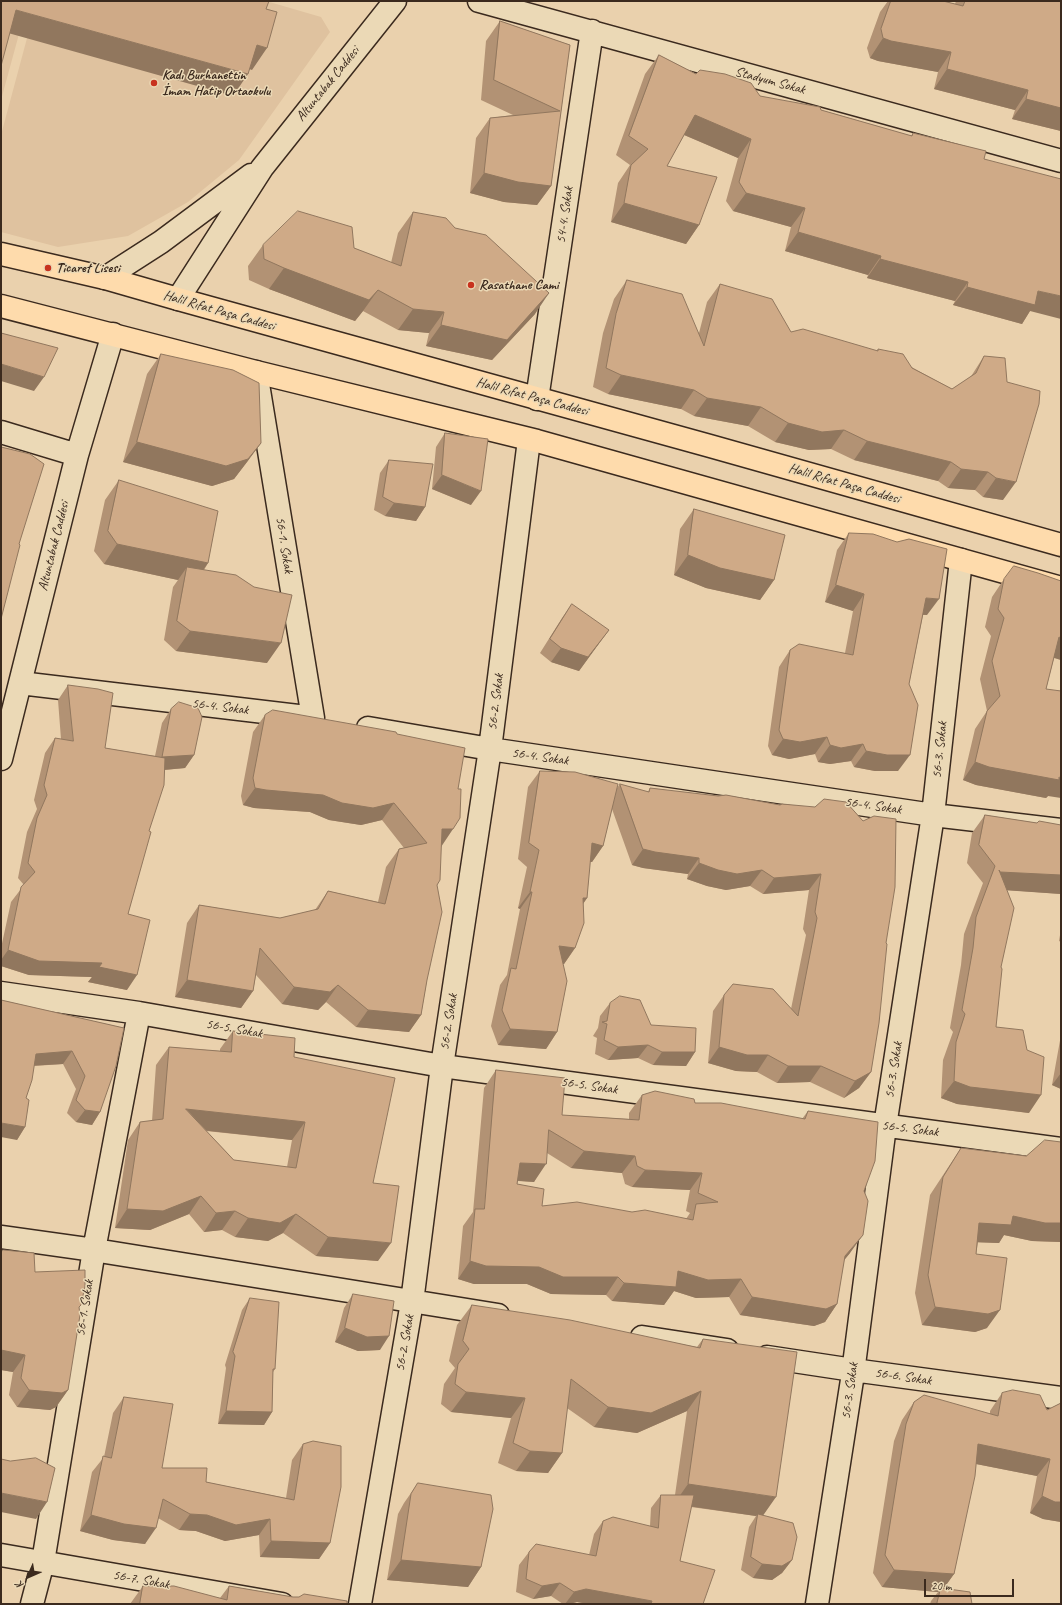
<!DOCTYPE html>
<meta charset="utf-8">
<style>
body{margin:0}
#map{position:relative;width:1062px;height:1605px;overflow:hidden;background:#ead1ad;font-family:Caveat,sans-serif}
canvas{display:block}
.frame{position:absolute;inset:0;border:2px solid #3b2a1e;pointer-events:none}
.north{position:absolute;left:8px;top:1557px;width:40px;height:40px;-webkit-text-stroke:3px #ebd9b6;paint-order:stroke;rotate:225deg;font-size:11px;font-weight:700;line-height:16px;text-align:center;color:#3b2a1e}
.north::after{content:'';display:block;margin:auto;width:14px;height:18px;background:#3b2a1e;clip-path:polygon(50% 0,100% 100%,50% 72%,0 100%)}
.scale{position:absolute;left:924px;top:1579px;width:90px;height:18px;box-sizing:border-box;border:2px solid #3b2a1e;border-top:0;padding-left:5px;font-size:12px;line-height:14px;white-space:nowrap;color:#3b2a1e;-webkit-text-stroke:3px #ebd9b6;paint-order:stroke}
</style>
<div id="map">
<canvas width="1062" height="1605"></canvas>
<div class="frame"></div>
<div class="north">K</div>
<div class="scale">20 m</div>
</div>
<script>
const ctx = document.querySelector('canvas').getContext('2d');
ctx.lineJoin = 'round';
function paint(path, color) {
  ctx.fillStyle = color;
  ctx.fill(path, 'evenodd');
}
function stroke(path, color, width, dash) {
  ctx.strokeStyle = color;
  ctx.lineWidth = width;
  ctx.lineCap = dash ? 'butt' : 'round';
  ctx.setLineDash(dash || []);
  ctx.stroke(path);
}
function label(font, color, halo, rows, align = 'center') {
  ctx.font = font + ' Caveat,sans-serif';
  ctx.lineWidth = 3;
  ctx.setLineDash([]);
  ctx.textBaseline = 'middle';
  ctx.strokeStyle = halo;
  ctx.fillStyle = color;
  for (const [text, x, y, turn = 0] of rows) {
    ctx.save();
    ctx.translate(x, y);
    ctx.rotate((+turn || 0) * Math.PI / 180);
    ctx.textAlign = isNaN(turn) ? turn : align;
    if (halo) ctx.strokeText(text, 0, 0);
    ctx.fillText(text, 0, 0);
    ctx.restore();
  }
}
paint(new Path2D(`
 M 1,1 L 28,1 L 1,100 Z
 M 37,1 L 266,1 L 321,17 L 330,32 L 239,160 L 188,202 L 128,236 L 58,247 L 1,232 L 1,135 Z`), '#dfc29f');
const minor = new Path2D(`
 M 479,1 L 1061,161
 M 105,278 L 161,242 L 251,175
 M 178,299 L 262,168 L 395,1
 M 256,372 L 313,718
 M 537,399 L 592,31
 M 1,432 L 77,455
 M 20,683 L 298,716
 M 368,728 L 490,749 L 933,815 L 1061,830
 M 1,759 L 77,455 L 113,334
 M 1,993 L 139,1013 L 442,1066 L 1061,1149
 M 1,1237 L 94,1250 L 498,1315
 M 642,1337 L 727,1350
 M 767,1357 L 853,1370 L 1061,1398
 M 1,1555 L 282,1604
 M 32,1604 L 43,1562 L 94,1250 L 139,1013
 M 360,1604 L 412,1302 L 442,1066 L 490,749 L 529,440
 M 817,1604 L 852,1380 L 885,1126 L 933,815 L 961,560`);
const major = new Path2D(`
 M 1,254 L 105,278 L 178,299 L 710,446 L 1061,545
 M 1,306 L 256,372 L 537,441 L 1061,588`);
stroke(minor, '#3b2a1e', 25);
stroke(major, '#3b2a1e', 25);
stroke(minor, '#ebd9b6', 22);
stroke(major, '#fedbac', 22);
paint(new Path2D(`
 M 888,1 L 943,1 L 955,4 L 956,1 L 1061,1 L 1061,131 L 1012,119 L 1015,110 L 934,89 L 938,72 L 878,61 L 870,58 L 867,48 L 880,12 Z
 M 500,21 L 570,45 L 551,186 L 537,205 L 504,202 L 470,193 L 476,138 L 490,118 L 513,115 L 481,100 L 486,41 Z
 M 659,55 L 696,74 L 760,96 L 821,110 L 911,136 L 913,133 L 984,159 L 1030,311 L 1022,324 L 953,305 L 955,301 L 867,278 L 868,275 L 785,251 L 791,227 L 733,211 L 726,201 L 738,158 L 684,135 L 667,166 L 699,225 L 686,244 L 611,222 L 618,183 L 630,165 L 616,155 L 645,74 Z
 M 413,212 L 535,314 L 492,360 L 426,346 L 429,333 L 398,330 L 363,311 L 355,321 L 269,289 L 249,280 L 248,266 L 263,245 L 354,248 L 391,263 L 398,233 Z
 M 627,280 L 699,333 L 707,302 L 720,284 L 791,332 L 877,351 L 878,349 L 952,389 L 970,378 L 984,356 L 1003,500 L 983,497 L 975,490 L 948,488 L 938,481 L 854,460 L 831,449 L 809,450 L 775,442 L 748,426 L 694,416 L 681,409 L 608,394 L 593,387 L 603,333 L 614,299 Z
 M 161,354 L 261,443 L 247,462 L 234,479 L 212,486 L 123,462 L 147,374 Z
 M 445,433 L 471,505 L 432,489 L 436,447 Z
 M 389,460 L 425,507 L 416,521 L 385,516 L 374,510 L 380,473 Z
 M 119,480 L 208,563 L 204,570 L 267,663 L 176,651 L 164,640 L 173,587 L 178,580 L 104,564 L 94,551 L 105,500 Z
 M 694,509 L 774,580 L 760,600 L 706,588 L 674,575 L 680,529 Z
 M 849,533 L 927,615 L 923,615 L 909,684 L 898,771 L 875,771 L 854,767 L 851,761 L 830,764 L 818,762 L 815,754 L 789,759 L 772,755 L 768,746 L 779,667 L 790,650 L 845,653 L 853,611 L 825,602 L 837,550 Z
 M 1004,579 L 1061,581 L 1061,660 L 1054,658 L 1046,689 L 1048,796 L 1046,798 L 976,785 L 963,780 L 975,729 L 987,711 L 980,679 L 991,636 L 985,627 L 992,597 Z
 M 572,604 L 599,643 L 579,671 L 551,662 L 540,653 L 562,618 Z
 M 68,685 L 105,748 L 155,756 L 162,723 L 171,709 L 194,755 L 185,768 L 164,770 L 128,914 L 127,990 L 88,982 L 92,977 L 29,975 L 1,966 L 1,948 L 11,902 L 24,885 L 18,878 L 27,832 L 37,809 L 34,800 L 45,753 L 55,738 L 61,739 L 58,700 Z
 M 265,715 L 397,734 L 441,847 L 427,980 L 421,1015 L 409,1032 L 356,1027 L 326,1002 L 318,1010 L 282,1004 L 256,975 L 253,991 L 241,1008 L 175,997 L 187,923 L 199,905 L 280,918 L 315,910 L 328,891 L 378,902 L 386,867 L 399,849 L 404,848 L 382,820 L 361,825 L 329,820 L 310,812 L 254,808 L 243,805 L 241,796 L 253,732 Z
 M 540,771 L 617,788 L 620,784 L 648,792 L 650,788 L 780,805 L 886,943 L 871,1072 L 859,1088 L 844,1098 L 810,1082 L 777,1083 L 757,1072 L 736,1071 L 708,1063 L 713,1011 L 724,995 L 791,1009 L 806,935 L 803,929 L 809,890 L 763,894 L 750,886 L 726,890 L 707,886 L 687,879 L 688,874 L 643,868 L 632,865 L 612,809 L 603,846 L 592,862 L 590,862 L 587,898 L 583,904 L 575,948 L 564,964 L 563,964 L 557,1032 L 546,1049 L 498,1045 L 491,1026 L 500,985 L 507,975 L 520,909 L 518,908 L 527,867 L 518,859 L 528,787 Z
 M 985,815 L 1037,823 L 1061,825 L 1061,894 L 1007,890 L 996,1027 L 1029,1113 L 957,1104 L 941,1098 L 943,1060 L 953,1032 L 950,1028 L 961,965 L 964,934 L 983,883 L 967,863 L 972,833 Z
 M 1061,929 L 1061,942 L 1059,941 Z
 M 1,1000 L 124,1028 L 100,1112 L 92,1125 L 76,1122 L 67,1113 L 76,1089 L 63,1064 L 34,1066 L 26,1098 L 25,1127 L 17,1140 Z
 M 610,1003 L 651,1025 L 695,1052 L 686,1066 L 653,1065 L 638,1058 L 608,1060 L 595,1054 L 597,1038 L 593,1036 L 598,1028 L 600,1016 Z
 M 233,1031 L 294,1057 L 373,1183 L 378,1261 L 316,1256 L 283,1233 L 268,1241 L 235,1237 L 222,1230 L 204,1232 L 189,1214 L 150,1230 L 115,1228 L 128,1140 L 140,1122 L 152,1121 L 156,1065 L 169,1047 L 220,1051 L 220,1049 ZM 206,1131 L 292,1140 L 287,1167 L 234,1160 Z
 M 1061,1035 L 1061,1089 L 1052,1085 Z
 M 496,1070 L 562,1115 L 629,1119 L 629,1113 L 642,1095 L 802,1119 L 808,1111 L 864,1191 L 850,1253 L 844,1260 L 837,1304 L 825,1322 L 814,1326 L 740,1315 L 729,1297 L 696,1298 L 674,1291 L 664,1305 L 612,1301 L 606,1295 L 551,1294 L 527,1284 L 474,1284 L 458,1279 L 463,1226 L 473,1212 L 484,1088 ZM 547,1153 L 571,1168 L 622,1173 L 625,1184 L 632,1187 L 690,1190 L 686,1211 L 690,1213 L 686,1219 L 632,1212 L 542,1206 L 517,1184 L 518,1181 L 534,1182 Z
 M 1061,1142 L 1061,1242 L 1032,1241 L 1004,1235 L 999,1243 L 978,1242 L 976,1254 L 987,1328 L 975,1332 L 922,1325 L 915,1293 L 930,1195 L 949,1166 L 961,1148 L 1026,1156 Z
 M 1,1252 L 35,1272 L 79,1309 L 68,1390 L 56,1407 L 50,1410 L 17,1407 L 9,1395 L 13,1372 L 1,1370 Z
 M 353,1294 L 380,1350 L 358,1351 L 335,1342 L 344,1308 Z
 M 250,1298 L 275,1369 L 273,1372 L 272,1412 L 264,1425 L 218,1424 L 226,1368 L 225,1365 L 242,1310 Z
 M 472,1305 L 697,1347 L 703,1339 L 763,1515 L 792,1560 L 782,1573 L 772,1580 L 753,1578 L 741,1570 L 749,1527 L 756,1516 L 691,1507 L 680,1561 L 703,1604 L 589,1604 L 577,1602 L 569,1604 L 563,1604 L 551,1596 L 533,1599 L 516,1592 L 519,1565 L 529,1552 L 589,1555 L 594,1534 L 603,1521 L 650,1526 L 651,1508 L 661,1495 L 675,1495 L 687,1411 L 637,1433 L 594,1427 L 567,1408 L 562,1453 L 548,1473 L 516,1471 L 498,1463 L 511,1418 L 451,1412 L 441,1404 L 444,1384 L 455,1368 L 449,1361 L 457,1325 Z
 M 1002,1393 L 1047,1410 L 1061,1403 L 1061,1522 L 1043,1519 L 1030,1513 L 1037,1476 L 976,1464 L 954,1574 L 944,1588 L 972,1604 L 930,1604 L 931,1601 L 938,1592 L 882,1587 L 873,1573 L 894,1441 L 902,1420 L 914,1402 L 990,1414 L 990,1411 Z
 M 124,1397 L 162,1468 L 206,1482 L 286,1498 L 292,1460 L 303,1444 L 330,1543 L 319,1559 L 260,1557 L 259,1535 L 225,1541 L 196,1531 L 179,1530 L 158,1518 L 145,1544 L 113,1540 L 80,1531 L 92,1472 L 104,1457 L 113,1413 Z
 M 418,1483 L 481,1567 L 468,1587 L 387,1580 L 398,1514 L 404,1503 Z
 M 143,1586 L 220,1598 L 229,1586 L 293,1597 L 347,1604 L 130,1604 Z`), '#b29274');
paint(new Path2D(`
 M 16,10 L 248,74 L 233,96 L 1,31 Z
 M 883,38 L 951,52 L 938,72 L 878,61 L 870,58 Z
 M 257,45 L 267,48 L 252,70 L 241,66 Z
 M 947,69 L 1028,90 L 1015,110 L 934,89 Z
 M 1026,99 L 1061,108 L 1061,131 L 1012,119 Z
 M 695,115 L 751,139 L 738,158 L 682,134 Z
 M 484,173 L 551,186 L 537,205 L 504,202 L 470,193 Z
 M 746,193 L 805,208 L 791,227 L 733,211 Z
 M 624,203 L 699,225 L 686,244 L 611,222 Z
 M 798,232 L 881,256 L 868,275 L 785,251 Z
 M 880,259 L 968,282 L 955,301 L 867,278 Z
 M 284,268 L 378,290 L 363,311 L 355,321 L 269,289 Z
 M 967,287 L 1038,291 L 1061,296 L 1061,319 L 1030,311 L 1022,324 L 953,305 Z
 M 549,293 L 535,314 L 492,360 L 426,346 L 441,325 Z
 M 413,309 L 444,312 L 429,333 L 398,330 Z
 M 1,364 L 44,377 L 34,391 L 1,381 Z
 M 621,375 L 694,390 L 681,409 L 608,394 Z
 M 707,398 L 761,407 L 748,426 L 694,416 Z
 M 788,423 L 844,430 L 831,449 L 809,450 L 775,442 Z
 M 867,441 L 951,462 L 938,481 L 854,460 Z
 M 137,442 L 261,443 L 247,462 L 234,479 L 212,486 L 123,462 Z
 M 961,469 L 988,472 L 975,490 L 948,488 Z
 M 442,475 L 481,491 L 471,505 L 432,489 Z
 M 996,478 L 1016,482 L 1003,500 L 983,497 Z
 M 394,503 L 425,507 L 416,521 L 385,516 Z
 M 117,544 L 208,563 L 194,583 L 187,567 L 178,580 L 104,564 Z
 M 688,555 L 774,580 L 760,600 L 706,588 L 674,575 Z
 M 836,585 L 864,594 L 853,611 L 825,602 Z
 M 926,598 L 939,599 L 927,615 L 915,614 Z
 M 609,630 L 579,671 L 551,662 L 561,648 Z
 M 190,631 L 281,643 L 267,663 L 176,651 Z
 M 1059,637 L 1061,638 L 1061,660 L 1046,655 Z
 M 827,737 L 815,754 L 789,759 L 772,755 L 783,739 Z
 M 863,744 L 851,761 L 830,764 L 818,762 L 830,745 Z
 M 866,751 L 910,755 L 898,771 L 875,771 L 854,767 Z
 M 194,755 L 185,768 L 152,771 L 162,757 Z
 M 975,762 L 1061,778 L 1061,798 L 1048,796 L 1046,798 L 976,785 L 963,780 Z
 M 255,788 L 323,795 L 394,803 L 382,820 L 361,825 L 329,820 L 310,812 L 254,808 L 243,805 Z
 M 442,829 L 453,829 L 441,847 Z
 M 592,843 L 603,846 L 592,862 L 580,860 Z
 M 643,849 L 699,858 L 688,874 L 643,868 L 632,865 Z
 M 699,863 L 762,870 L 750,886 L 726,890 L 707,886 L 687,879 Z
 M 1000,872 L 1061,875 L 1061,894 L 988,889 Z
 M 821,874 L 809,890 L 763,894 L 774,878 Z
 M 530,892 L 532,892 L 520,909 L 518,908 Z
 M 583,898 L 587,898 L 576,914 Z
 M 559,946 L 575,948 L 564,964 L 548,963 Z
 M 8,950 L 102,963 L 137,975 L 127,990 L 88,982 L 92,977 L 29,975 L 1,966 L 1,960 Z
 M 187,980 L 253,991 L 241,1008 L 175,997 Z
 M 338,985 L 326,1002 L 318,1010 L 282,1004 L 294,987 Z
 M 368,1010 L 421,1015 L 409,1032 L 356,1027 Z
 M 510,1029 L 557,1032 L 546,1049 L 498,1045 Z
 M 648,1045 L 638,1058 L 608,1060 L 618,1047 Z
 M 719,1047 L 768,1055 L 757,1072 L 736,1071 L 708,1063 Z
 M 72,1051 L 63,1064 L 27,1066 L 36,1054 Z
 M 662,1052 L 695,1052 L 686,1066 L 653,1065 Z
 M 788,1066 L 821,1066 L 810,1082 L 777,1083 Z
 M 871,1072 L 859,1088 L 844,1098 L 855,1081 Z
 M 1061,1073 L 1061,1089 L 1052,1085 Z
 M 954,1081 L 1041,1095 L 1029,1113 L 957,1104 L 941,1098 Z
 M 186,1109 L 305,1122 L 292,1140 L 173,1127 Z
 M 85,1110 L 100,1112 L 92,1125 L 76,1122 Z
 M 1,1123 L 25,1127 L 17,1140 L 1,1137 Z
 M 584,1151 L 635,1156 L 622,1173 L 571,1168 Z
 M 520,1163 L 546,1164 L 534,1182 L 508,1180 Z
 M 645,1170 L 702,1173 L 690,1190 L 632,1187 Z
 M 201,1196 L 189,1214 L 150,1230 L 115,1228 L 127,1209 Z
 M 235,1211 L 222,1230 L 204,1232 L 216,1213 Z
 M 296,1214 L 283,1233 L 268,1241 L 235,1237 L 248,1218 Z
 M 1013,1216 L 1061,1223 L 1061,1242 L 1032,1241 L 1004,1235 L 999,1243 L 967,1242 L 979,1223 Z
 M 863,1235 L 850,1253 L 833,1274 L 845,1256 Z
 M 328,1237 L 391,1243 L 378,1261 L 316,1256 Z
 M 470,1261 L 539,1267 L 618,1277 L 606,1295 L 551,1294 L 527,1284 L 474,1284 L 458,1279 Z
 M 678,1271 L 741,1279 L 729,1297 L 696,1298 L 674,1291 L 664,1305 L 612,1301 L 624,1283 Z
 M 752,1297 L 837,1304 L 825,1322 L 814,1326 L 740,1315 Z
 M 935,1307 L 1000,1310 L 987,1328 L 975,1332 L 922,1325 Z
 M 345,1328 L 389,1336 L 380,1350 L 358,1351 L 335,1342 Z
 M 1,1350 L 25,1355 L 13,1372 L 1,1370 Z
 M 29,1390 L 68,1390 L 56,1407 L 50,1410 L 17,1407 Z
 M 701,1391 L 687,1411 L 637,1433 L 594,1427 L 608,1407 Z
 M 466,1392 L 525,1398 L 511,1418 L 451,1412 Z
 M 226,1411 L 272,1412 L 264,1425 L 218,1424 Z
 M 978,1444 L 1050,1459 L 1037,1476 L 966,1462 Z
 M 530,1451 L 562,1453 L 548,1473 L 516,1471 Z
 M 688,1484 L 776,1497 L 762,1517 L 758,1514 L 756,1516 L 674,1504 Z
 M 1,1493 L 47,1502 L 36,1519 L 1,1512 Z
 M 1042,1496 L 1061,1502 L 1061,1522 L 1043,1519 L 1030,1513 Z
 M 190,1514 L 270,1519 L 259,1535 L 225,1541 L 196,1531 L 179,1530 Z
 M 91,1515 L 156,1528 L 145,1544 L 113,1540 L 80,1531 Z
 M 271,1541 L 330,1543 L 319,1559 L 260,1557 Z
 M 401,1560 L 481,1567 L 468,1587 L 387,1580 Z
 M 792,1560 L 782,1573 L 772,1580 L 753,1578 L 762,1564 Z
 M 894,1570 L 954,1574 L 941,1592 L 941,1588 L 938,1592 L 882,1587 Z
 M 560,1583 L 551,1596 L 533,1599 L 542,1586 Z
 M 586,1589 L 652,1601 L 650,1604 L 589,1604 L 577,1602 L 569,1604 L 565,1604 L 574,1592 Z`), '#91775e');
const building = new Path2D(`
 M 1,1 L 269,1 L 266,9 L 277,12 L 267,48 L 257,45 L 248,74 L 16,10 L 1,66 Z
 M 891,1 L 943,1 L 963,6 L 965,1 L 1061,1 L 1061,108 L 1026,99 L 1028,90 L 947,69 L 951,52 L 891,41 L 883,38 L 881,29 Z
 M 500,21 L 570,45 L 551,186 L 518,182 L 484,173 L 490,118 L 560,111 L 494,80 Z
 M 659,55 L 696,74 L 700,70 L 725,74 L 751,83 L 760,96 L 820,107 L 821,110 L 912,136 L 913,133 L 986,151 L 984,159 L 1061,179 L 1061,296 L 1038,291 L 1035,305 L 967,287 L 968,282 L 880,259 L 881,256 L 798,232 L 805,208 L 746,193 L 739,182 L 751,139 L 695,115 L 667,166 L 717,177 L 699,225 L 624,203 L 631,165 L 648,149 L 629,136 Z
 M 298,211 L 352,227 L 354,248 L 401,266 L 413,212 L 446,218 L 455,228 L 486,235 L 549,293 L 507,340 L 441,325 L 444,312 L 413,309 L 378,290 L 369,300 L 284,268 L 264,259 L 263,245 Z
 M 627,280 L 682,294 L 704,346 L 720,284 L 772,299 L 791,332 L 803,329 L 878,351 L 878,349 L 903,354 L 912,368 L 952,389 L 976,373 L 984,356 L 1005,358 L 1007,382 L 1040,391 L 1039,404 L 1016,482 L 996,478 L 988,472 L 961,469 L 951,462 L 867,441 L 844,430 L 822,432 L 788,423 L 761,407 L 707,398 L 694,390 L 621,375 L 606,368 L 616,314 Z
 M 1,333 L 58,348 L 44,377 L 1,364 Z
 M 161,354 L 233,370 L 259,383 L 261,443 L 248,459 L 226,466 L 137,442 Z
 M 445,433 L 488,439 L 481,491 L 442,475 Z
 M 1,447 L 30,454 L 44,464 L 19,544 L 20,545 L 1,619 Z
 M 389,460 L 433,464 L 425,507 L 394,503 L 383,497 Z
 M 119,480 L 218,511 L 208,563 L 117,544 L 108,531 Z
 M 694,509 L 785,535 L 774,580 L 720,568 L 688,555 Z
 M 849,533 L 873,534 L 897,542 L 909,539 L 947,549 L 939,599 L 926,598 L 909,684 L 918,705 L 910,755 L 887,755 L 866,751 L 863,744 L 841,748 L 830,745 L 827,737 L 800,742 L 783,739 L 779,730 L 790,650 L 799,644 L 853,655 L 864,594 L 836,585 Z
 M 1014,566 L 1038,573 L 1061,581 L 1061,638 L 1059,637 L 1046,689 L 1061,691 L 1061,778 L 1059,777 L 1059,780 L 989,767 L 975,762 L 987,711 L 1000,696 L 992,661 L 1004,618 L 998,609 L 1004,579 Z
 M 187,567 L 236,575 L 254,587 L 292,595 L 281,643 L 190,631 L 177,621 Z
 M 572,604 L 609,630 L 588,657 L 561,648 L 550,639 Z
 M 68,685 L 98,689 L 113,693 L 105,748 L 165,758 L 164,785 L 149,831 L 151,832 L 128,914 L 150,920 L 137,975 L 99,967 L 102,963 L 39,961 L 8,950 L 21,887 L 35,872 L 28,863 L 37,818 L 47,795 L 44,785 L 55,738 L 73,741 Z
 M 179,702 L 198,708 L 202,717 L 194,755 L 162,757 L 171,709 Z
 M 273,710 L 396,732 L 397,734 L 465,748 L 458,789 L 461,789 L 460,818 L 453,829 L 442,829 L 440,880 L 437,885 L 442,912 L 427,980 L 421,1015 L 368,1010 L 338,985 L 330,992 L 294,987 L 260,948 L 253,991 L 187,980 L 199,905 L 280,918 L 318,909 L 328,891 L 385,904 L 399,849 L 427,843 L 394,803 L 373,808 L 342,803 L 323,795 L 266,790 L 255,788 L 253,778 L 265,715 Z
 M 540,771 L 575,772 L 618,784 L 603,846 L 592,843 L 587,898 L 583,898 L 584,923 L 575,948 L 559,946 L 567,981 L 557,1032 L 510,1029 L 502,1010 L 511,968 L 516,969 L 532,892 L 530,892 L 539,850 L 529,843 Z
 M 620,784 L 649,792 L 650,788 L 718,796 L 726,795 L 780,805 L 782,804 L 815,807 L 824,799 L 846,802 L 863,821 L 874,816 L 896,819 L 895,887 L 886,943 L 887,944 L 879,1023 L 871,1072 L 855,1081 L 821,1066 L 788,1066 L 768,1055 L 747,1055 L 719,1047 L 724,995 L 733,984 L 773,989 L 798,1016 L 817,918 L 815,912 L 821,874 L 774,878 L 762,870 L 737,874 L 718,870 L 699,863 L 699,858 L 655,852 L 643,849 Z
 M 985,815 L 1037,823 L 1039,821 L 1061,825 L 1061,875 L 1000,872 L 999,870 L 1014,908 L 1001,967 L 1002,969 L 996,1027 L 1023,1030 L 1027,1050 L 1044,1057 L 1041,1095 L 970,1087 L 954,1081 L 956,1042 L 965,1014 L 962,1010 L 973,948 L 976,917 L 995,866 L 979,845 Z
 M 620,996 L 640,1000 L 651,1025 L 696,1028 L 695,1052 L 662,1052 L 648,1045 L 618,1047 L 604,1040 L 607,1024 L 602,1022 L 607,1021 L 610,1003 Z
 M 1,1000 L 124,1028 L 116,1066 L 100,1112 L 85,1110 L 76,1100 L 85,1076 L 72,1051 L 36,1054 L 32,1080 L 26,1098 L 29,1100 L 25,1127 L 1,1123 Z
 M 233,1031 L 295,1038 L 294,1057 L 395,1078 L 373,1183 L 399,1186 L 391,1243 L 328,1237 L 296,1214 L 280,1223 L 248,1218 L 235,1211 L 216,1213 L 201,1196 L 163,1211 L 127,1209 L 140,1122 L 163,1119 L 169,1047 L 231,1052 ZM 186,1109 L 305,1122 L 296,1168 L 234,1160 Z
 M 496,1070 L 565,1078 L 562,1115 L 639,1120 L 642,1095 L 655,1091 L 694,1099 L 695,1103 L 721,1103 L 805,1119 L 808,1111 L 878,1122 L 875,1161 L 864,1191 L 868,1201 L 863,1235 L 845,1256 L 837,1304 L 826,1309 L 752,1297 L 741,1279 L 708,1280 L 678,1271 L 676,1287 L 624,1283 L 618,1277 L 563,1277 L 539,1267 L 486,1266 L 470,1261 L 475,1209 L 484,1209 ZM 549,1130 L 584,1151 L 635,1156 L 637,1166 L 645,1170 L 702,1173 L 698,1193 L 718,1202 L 696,1204 L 693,1220 L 645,1210 L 632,1212 L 577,1202 L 542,1206 L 544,1189 L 517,1184 L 520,1163 L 546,1164 Z
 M 1045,1140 L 1061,1142 L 1061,1223 L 1045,1223 L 1013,1216 L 1011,1225 L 979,1223 L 976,1254 L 1007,1258 L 1000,1310 L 988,1314 L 935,1307 L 928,1275 L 943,1177 L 961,1148 L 1026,1156 Z
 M 4,1250 L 34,1253 L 35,1272 L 85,1270 L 85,1286 L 81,1305 L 79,1307 L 80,1315 L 68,1390 L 62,1393 L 29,1390 L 21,1378 L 25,1355 L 1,1350 L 1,1252 Z
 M 353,1294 L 394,1301 L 389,1336 L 367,1337 L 345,1328 Z
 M 250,1298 L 279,1302 L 275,1369 L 273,1369 L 272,1412 L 226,1411 L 235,1356 L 233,1352 Z
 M 472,1305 L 570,1320 L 700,1348 L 703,1339 L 797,1352 L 776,1497 L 688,1484 L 701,1391 L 651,1413 L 608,1407 L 571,1379 L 562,1453 L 530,1451 L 513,1443 L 525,1398 L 466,1392 L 455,1384 L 458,1364 L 469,1349 L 463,1341 Z
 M 1013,1390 L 1040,1395 L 1047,1410 L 1061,1403 L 1061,1502 L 1055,1502 L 1042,1496 L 1050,1459 L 978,1444 L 975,1476 L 954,1574 L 894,1570 L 885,1555 L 906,1424 L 914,1402 L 924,1395 L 998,1416 L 1002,1393 Z
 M 124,1397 L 173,1404 L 162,1468 L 207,1468 L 206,1482 L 294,1500 L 303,1444 L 313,1441 L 341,1446 L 341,1487 L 330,1543 L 271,1541 L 270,1519 L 236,1525 L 207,1515 L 190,1514 L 163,1499 L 156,1528 L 124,1524 L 91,1515 L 103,1456 L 111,1458 Z
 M 36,1458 L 55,1468 L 47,1502 L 1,1493 L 1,1459 L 10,1461 Z
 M 418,1483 L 491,1495 L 493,1509 L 481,1567 L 401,1560 L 411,1494 Z
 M 661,1495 L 694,1495 L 680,1561 L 715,1570 L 703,1604 L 651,1604 L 652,1601 L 586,1589 L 574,1592 L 560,1583 L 542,1586 L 526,1579 L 529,1552 L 536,1544 L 596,1556 L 603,1521 L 613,1517 L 658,1528 Z
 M 758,1514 L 793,1523 L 797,1537 L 792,1560 L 782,1566 L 762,1564 L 751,1557 Z
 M 143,1586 L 174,1586 L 227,1600 L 229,1586 L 293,1597 L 299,1597 L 304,1594 L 347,1601 L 347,1604 L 140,1604 Z
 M 941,1588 L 970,1592 L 972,1604 L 937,1604 Z`);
paint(building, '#cfaa87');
stroke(building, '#91775e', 1);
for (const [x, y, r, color] of [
 [154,83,4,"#c8321e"],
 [48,268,4,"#c8321e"],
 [471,285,4,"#c8321e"]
]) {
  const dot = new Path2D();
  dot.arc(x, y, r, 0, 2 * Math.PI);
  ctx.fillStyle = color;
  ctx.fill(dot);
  stroke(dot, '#ebd9b6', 1.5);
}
label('bold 14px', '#3b2a1e', '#ebd9b6', [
 ["Kadı Burhanettin",162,75],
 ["İmam Hatip Ortaokulu",162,91],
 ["Ticaret Lisesi",56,268],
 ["Rasathane Cami",479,285]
], 'left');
label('14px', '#3b2a1e', '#ebd9b6', [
 ["Stadyum Sokak",770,81,15],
 ["Altuntabak Caddesi",328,84,-51],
 ["54-4. Sokak",565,215,-82],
 ["Halil Rıfat Paşa Caddesi",219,311,16],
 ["Halil Rıfat Paşa Caddesi",532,397,15],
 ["Halil Rıfat Paşa Caddesi",844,484,16],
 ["56-1. Sokak",284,545,81],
 ["Altuntabak Caddesi",54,546,-76],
 ["56-2. Sokak",496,702,-83],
 ["56-4. Sokak",220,707,7],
 ["56-3. Sokak",940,750,-84],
 ["56-4. Sokak",540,757,8],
 ["56-4. Sokak",873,806,8],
 ["56-2. Sokak",449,1022,-81],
 ["56-5. Sokak",234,1029,10],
 ["56-3. Sokak",894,1070,-81],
 ["56-5. Sokak",589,1086,8],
 ["56-5. Sokak",910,1129,7],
 ["56-1. Sokak",85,1308,-81],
 ["56-2. Sokak",405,1343,-80],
 ["56-6. Sokak",903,1377,8],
 ["56-3. Sokak",850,1391,-82],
 ["56-7. Sokak",141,1580,10]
]);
</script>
